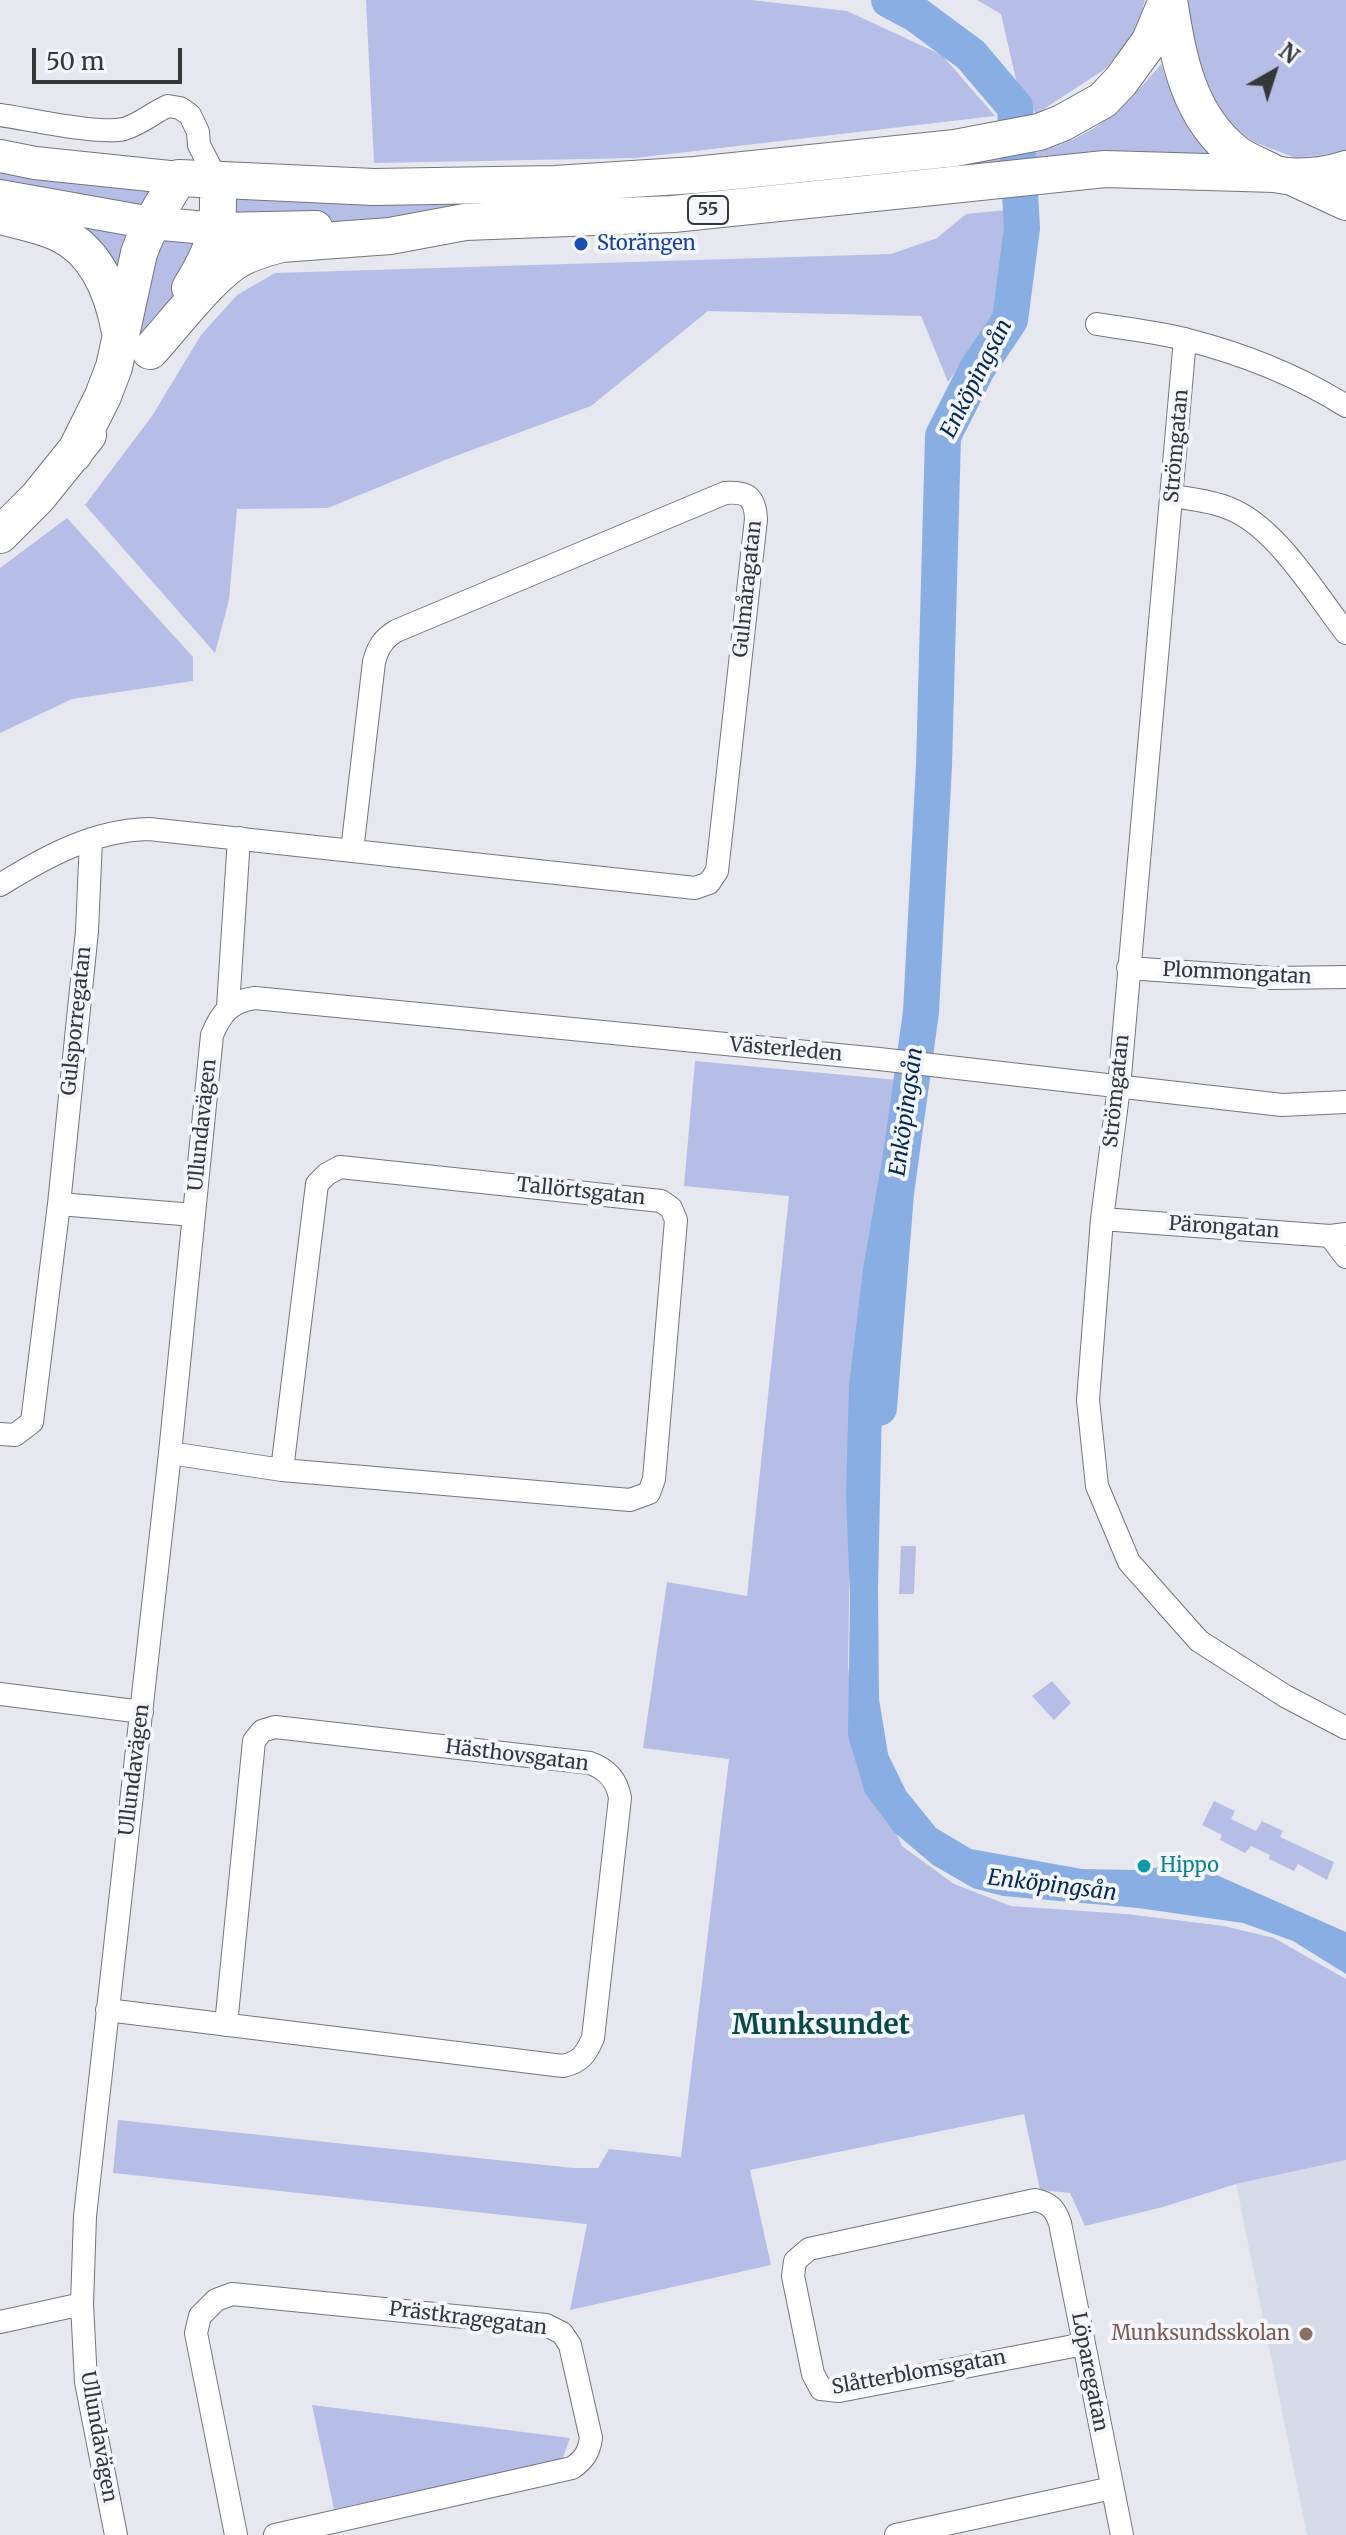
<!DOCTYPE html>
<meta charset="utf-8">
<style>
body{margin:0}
#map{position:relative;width:1346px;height:2535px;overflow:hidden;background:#e7e8ef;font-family:Merriweather,serif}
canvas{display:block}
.north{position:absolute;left:1234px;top:32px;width:80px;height:80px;-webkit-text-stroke:6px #f4f6fc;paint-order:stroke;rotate:39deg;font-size:22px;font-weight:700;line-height:32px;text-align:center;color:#363739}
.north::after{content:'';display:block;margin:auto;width:28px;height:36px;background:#363739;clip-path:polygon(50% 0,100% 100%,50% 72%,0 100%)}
.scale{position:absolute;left:32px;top:48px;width:150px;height:36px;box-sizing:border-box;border:4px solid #363739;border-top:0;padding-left:10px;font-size:24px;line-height:28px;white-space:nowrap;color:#363739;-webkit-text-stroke:6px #f4f6fc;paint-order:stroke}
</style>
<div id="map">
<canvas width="1346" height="2535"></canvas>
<div class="north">N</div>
<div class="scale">50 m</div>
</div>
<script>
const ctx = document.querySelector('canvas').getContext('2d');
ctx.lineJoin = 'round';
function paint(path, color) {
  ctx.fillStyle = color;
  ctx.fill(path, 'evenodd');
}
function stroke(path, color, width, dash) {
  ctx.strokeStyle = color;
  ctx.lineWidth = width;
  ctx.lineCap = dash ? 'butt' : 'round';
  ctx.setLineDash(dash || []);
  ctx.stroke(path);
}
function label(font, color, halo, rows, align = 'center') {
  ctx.font = font + ' Merriweather,serif';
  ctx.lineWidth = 8;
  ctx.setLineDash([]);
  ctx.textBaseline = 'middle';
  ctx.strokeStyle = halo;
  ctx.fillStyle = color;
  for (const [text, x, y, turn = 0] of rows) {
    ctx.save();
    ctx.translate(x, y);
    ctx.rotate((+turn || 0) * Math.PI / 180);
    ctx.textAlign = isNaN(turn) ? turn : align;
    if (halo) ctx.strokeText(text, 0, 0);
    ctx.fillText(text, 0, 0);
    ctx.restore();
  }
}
paint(new Path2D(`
 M 1346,2160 L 1346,2535 L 1307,2535 L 1236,2184 Z`), '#d7dae8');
paint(new Path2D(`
 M 366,0 L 751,0 L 847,11 L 942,55 L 995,116 L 635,158 L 374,163 Z
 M 977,0 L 1145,0 L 1136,31 L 1105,69 L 1036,114 L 1017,84 L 1001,14 Z
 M 1188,0 L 1346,0 L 1346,150 L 1340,153 L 1296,158 L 1254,142 L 1226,122 L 1198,77 L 1186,36 Z
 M 1161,64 C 1175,105 1188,126 1216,159 L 640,203 L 329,223 L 235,220 L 231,193 L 631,193 L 1035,153 C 1095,136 1122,111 1161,64 Z
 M 0,166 L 159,186 L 142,213 L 0,190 Z
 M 1006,210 L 997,313 L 948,382 L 921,316 L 708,311 L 591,406 L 445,460 L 328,508 L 237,509 L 229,600 L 215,653 L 85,505 L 152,416 L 201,335 L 237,295 L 275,273 L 891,254 L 937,238 L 966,214 Z
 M 56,221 L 135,232 L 123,293 Z
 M 159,234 L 202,241 L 202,254 L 131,362 Z
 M 67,518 L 193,657 L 193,681 L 72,699 L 0,733 L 0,568 Z
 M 695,1061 L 897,1080 L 865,1314 L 851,1464 L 848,1668 L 862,1757 L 902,1846 L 954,1884 L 1011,1906 L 1126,1914 L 1224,1926 L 1274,1938 L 1346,1979 L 1346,2160 L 1236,2184 L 1163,2207 L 1085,2226 L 1070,2193 L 1040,2190 L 1024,2114 L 750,2170 L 771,2265 L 570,2310 L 587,2224 L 113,2173 L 118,2120 L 573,2168 L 598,2168 L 609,2149 L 681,2157 L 729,1759 L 643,1748 L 667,1582 L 747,1596 L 789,1196 L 684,1186 Z
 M 901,1546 L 916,1546 L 914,1594 L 899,1594 Z
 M 1052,1681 L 1071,1703 L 1054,1720 L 1032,1696 Z
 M 1214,1801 L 1235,1811 L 1231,1819 L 1256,1831 L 1262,1821 L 1283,1831 L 1280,1837 L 1334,1862 L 1327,1880 L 1298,1864 L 1294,1871 L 1269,1859 L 1270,1855 L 1251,1846 L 1245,1853 L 1220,1840 L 1222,1835 L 1202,1825 Z
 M 312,2405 L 570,2438 L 562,2460 L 334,2509 Z`), '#b6bee7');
paint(new Path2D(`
 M 894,1090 L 915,1091 L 885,1266 L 878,1587 L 879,1699 L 888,1754 L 906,1791 L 936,1828 L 971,1849 L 1082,1869 L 1134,1870 L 1172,1866 L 1212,1873 L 1346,1932 L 1346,1974 L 1293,1941 L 1243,1923 L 1138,1908 L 1003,1896 L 973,1888 L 933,1865 L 894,1832 L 865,1793 L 848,1736 L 850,1596 L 846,1495 L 849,1386 L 863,1269 Z`), '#89aee3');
stroke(new Path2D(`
 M 879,1408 L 896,1193 L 921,1012 L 934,765 L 943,436 L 977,369 L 1010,320 L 1022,228 L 1015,107 L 971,55 L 917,15 L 889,0`), '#89aee3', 36);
const street = new Path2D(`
 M 0,115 C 28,119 100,135 124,129 C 141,124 152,113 168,106 L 180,108 L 190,115 L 198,132 L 199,145 L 217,180
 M 1097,324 C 1127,329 1159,332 1188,340 C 1243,354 1298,376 1346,406
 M 1185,339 L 1119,1087 L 1102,1219 L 1088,1400 L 1097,1486 L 1129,1562 L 1199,1641 L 1285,1696 L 1346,1728
 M 1173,496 C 1191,499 1211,501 1228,508 C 1275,525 1315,593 1346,633
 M 0,885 C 45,857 94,830 149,829 L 695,888 L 709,883 L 717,871 L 756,519 C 755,497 747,491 725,493 L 396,631 C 383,639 378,647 374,662 L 352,851
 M 1128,968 L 1272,978 L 1346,977
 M 228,1007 L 239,838
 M 59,1204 L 87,931 L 91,839
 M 1102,1219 L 1330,1236 L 1346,1234
 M 1330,1236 L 1346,1257
 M 0,1434 L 15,1435 L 32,1422 L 59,1204 L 194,1215
 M 170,1453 L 282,1470 L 630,1500 L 649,1493 L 654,1479 L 676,1220 L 671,1208 L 661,1201 L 340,1167 L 327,1174 L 317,1184 L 282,1470
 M 0,1694 L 142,1712
 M 107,2010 L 563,2066 C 581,2062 586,2054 593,2038 L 620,1798 C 617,1780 607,1769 590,1763 L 275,1727 L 262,1731 L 254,1741 L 226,2025
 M 0,2322 L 82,2304
 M 1084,2344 L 839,2391 L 821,2389 L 813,2374 L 793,2276 L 795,2261 L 809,2249 L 1035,2200 C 1050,2203 1055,2209 1060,2223 L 1122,2535
 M 116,2535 L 86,2382 L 82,2304 L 85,2216 L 170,1453 L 212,1035 C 221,1013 231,1001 255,998 L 879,1059 L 1282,1105 L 1346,1102
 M 236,2535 L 196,2333 L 200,2316 L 216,2300 L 232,2294 L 546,2325 L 562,2333 L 570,2345 L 591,2438 C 589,2452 584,2460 572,2468 L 275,2535
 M 896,2535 L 1112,2488`);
const secondary = new Path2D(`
 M 0,156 L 35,163 L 179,178
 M 1285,176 L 1346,204
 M 0,196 L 151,223 L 217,229 L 316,227`);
const primary = new Path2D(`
 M 1169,0 C 1178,57 1188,117 1237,154 C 1247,161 1260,166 1270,171
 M 0,216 C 19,221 42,225 60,234 C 98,252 113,294 120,332
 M 190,288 C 215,248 221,228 217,180
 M 150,351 C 173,326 211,275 239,259 C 252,252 266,248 281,244 L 390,236 L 465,222 L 673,214 L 1105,169 L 1275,174 C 1295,179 1326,176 1346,169
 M 74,454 L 103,396 L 114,367 L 139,253 C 149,226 163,202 179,178 L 374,187 L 555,184 L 695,175 L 955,148 L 1039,132 L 1062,123 L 1103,100 L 1121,81 L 1150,41 L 1167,0
 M 0,535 L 38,497 L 88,435`);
stroke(street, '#74757b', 24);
stroke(secondary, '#74757b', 34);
stroke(primary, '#74757b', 38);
stroke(street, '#fff', 22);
stroke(secondary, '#fff', 32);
stroke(primary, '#fff', 36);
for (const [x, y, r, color] of [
 [581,244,8,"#1a4fb4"],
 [1144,1866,8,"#0f9aa8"],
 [1306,2334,8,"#8d6e63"]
]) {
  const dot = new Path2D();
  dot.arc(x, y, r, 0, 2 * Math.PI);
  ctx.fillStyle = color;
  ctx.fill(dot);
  stroke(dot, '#f4f6fc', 3);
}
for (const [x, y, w] of [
 [708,210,40]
]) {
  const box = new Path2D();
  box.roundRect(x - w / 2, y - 14, w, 28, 6);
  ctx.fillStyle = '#f4f6fc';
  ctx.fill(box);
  stroke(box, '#363739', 2);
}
label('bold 18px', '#363739', null, [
 ["55",708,210]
]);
label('20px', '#164399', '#f4f6fc', [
 ["Storängen",597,244]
], 'left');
label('20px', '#363739', '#f4f6fc', [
 ["Strömgatan",1177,446,-85],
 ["Gulmåragatan",748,589,-84],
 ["Plommongatan",1237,974,3],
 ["Gulsporregatan",77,1021,-84],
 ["Västerleden",786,1050,5],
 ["Strömgatan",1117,1091,-84],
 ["Ullundavägen",203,1125,-84],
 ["Tallörtsgatan",581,1192,6],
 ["Pärongatan",1224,1228,4],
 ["Hästhovsgatan",517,1756,7],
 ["Ullundavägen",135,1770,-83],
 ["Prästkragegatan",468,2319,7],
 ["Löparegatan",1089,2372,79],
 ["Slåtterblomsgatan",919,2373,-10],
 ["Ullundavägen",98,2437,80]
]);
label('20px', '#0d838f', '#f4f6fc', [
 ["Hippo",1160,1866]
], 'left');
label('20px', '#785e54', '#f4f6fc', [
 ["Munksundsskolan",1290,2334]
], 'right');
label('italic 22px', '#062958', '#f4f6fc', [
 ["Enköpingsån",977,379,-63],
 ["Enköpingsån",907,1112,-82],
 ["Enköpingsån",1052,1886,7]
]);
label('bold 28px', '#094a49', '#f4f6fc', [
 ["Munksundet",821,2026]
]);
</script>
